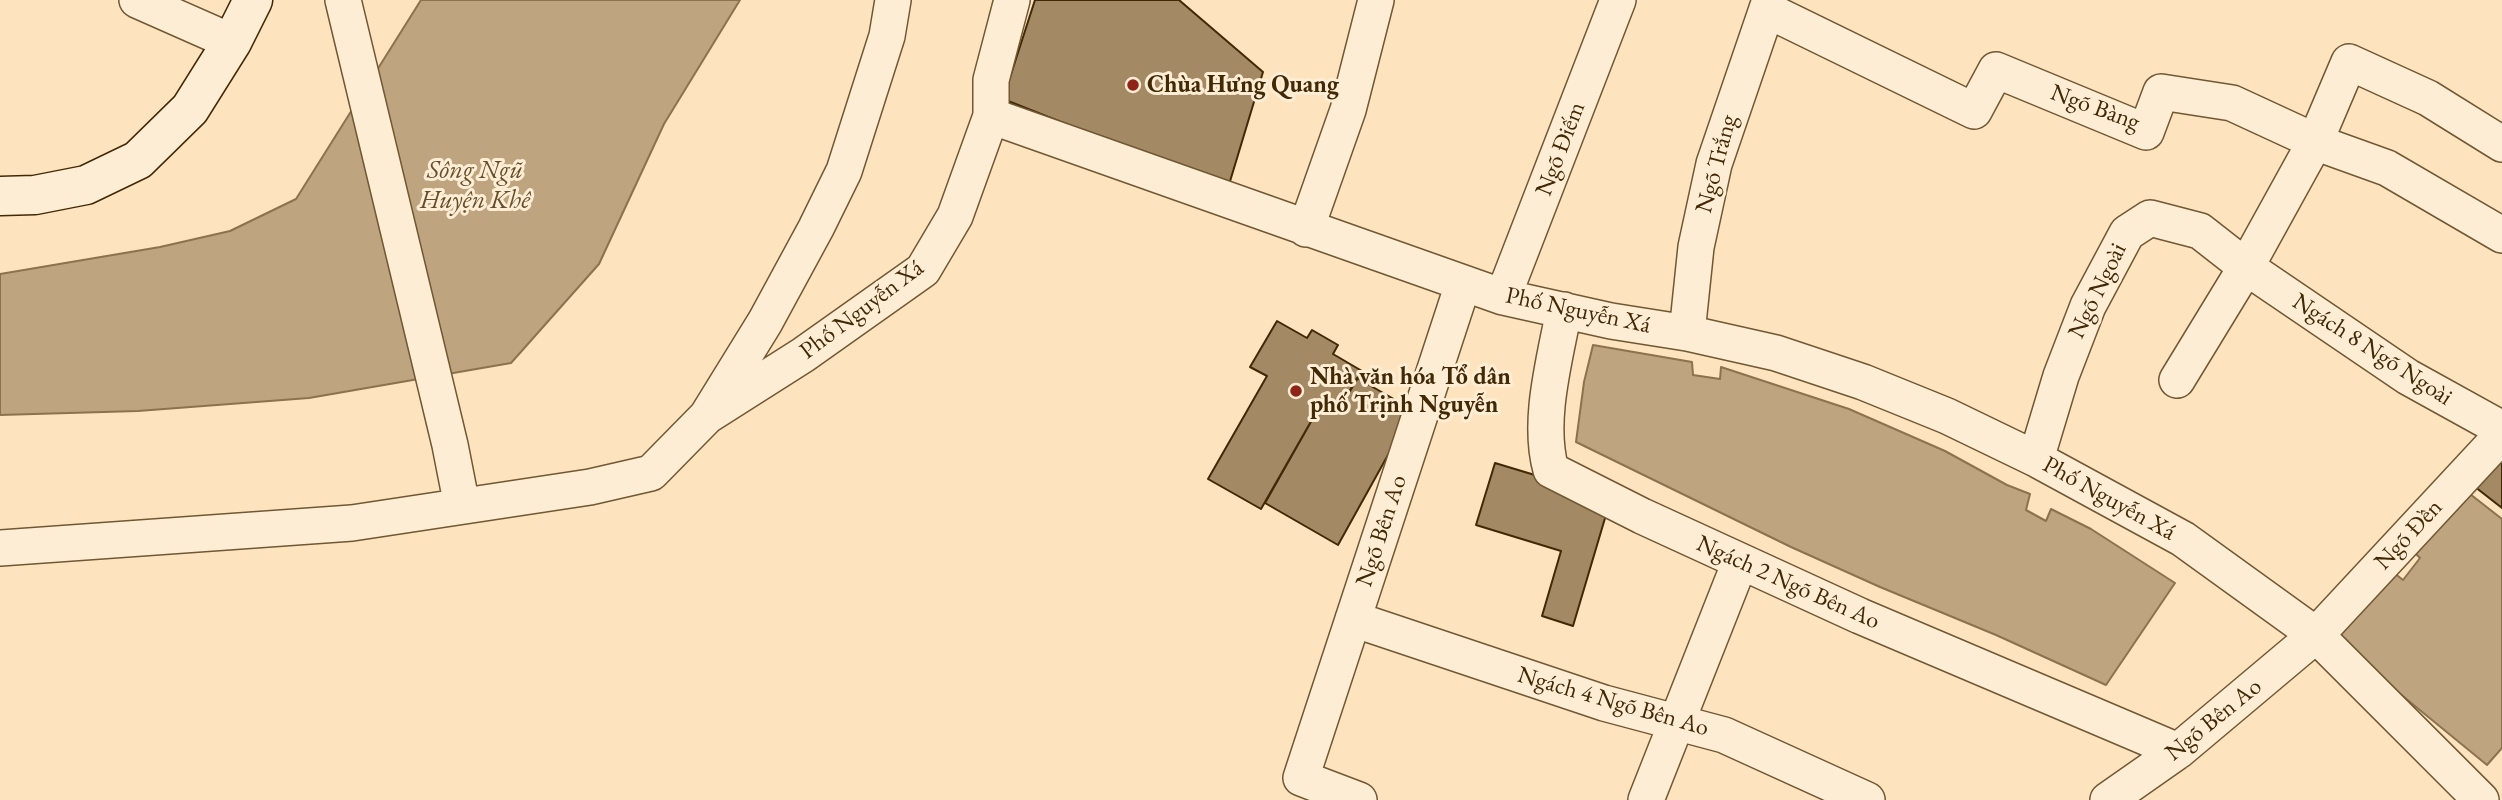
<!DOCTYPE html>
<meta charset="utf-8">
<style>
body{margin:0}
canvas{display:block;background:#fee4be}
</style>
<canvas width="2502" height="800"></canvas>
<script>
const ctx = document.querySelector('canvas').getContext('2d');
ctx.lineJoin = 'round';
function paint(path, color) {
  ctx.fillStyle = color;
  ctx.fill(path, 'evenodd');
}
function stroke(path, color, width, dash) {
  ctx.strokeStyle = color;
  ctx.lineWidth = width;
  ctx.lineCap = dash ? 'butt' : 'round';
  ctx.setLineDash(dash || []);
  ctx.stroke(path);
}
function label(font, color, halo, rows, align = 'center') {
  ctx.font = font + ' "EB Garamond",serif';
  ctx.lineWidth = 6;
  ctx.setLineDash([]);
  ctx.textBaseline = 'middle';
  ctx.strokeStyle = halo;
  ctx.fillStyle = color;
  for (const [text, x, y, turn = 0] of rows) {
    ctx.save();
    ctx.translate(x, y);
    ctx.rotate((+turn || 0) * Math.PI / 180);
    ctx.textAlign = isNaN(turn) ? turn : align;
    if (halo) ctx.strokeText(text, 0, 0);
    ctx.fillText(text, 0, 0);
    ctx.restore();
  }
}
const water = new Path2D(`
 M 421,0 L 740,0 L 664,124 L 599,264 L 511,363 L 309,398 L 138,411 L 0,415 L 0,274 L 160,247 L 230,231 L 296,199 Z
 M 1593,345 L 1692,362 L 1693,375 L 1720,379 L 1721,367 L 1849,409 L 1945,451 L 2007,485 L 2030,494 L 2026,510 L 2046,521 L 2051,509 L 2091,529 L 2175,583 L 2106,685 L 1996,635 L 1880,587 L 1791,547 L 1576,442 L 1584,382 Z
 M 2470,494 L 2502,519 L 2502,748 L 2487,765 L 2344,648 L 2341,634 L 2393,572 L 2403,580 L 2420,558 L 2411,549 Z`);
paint(water, '#bea47f');
stroke(water, '#8c734e', 2);
const building = new Path2D(`
 M 1035,0 L 1179,0 L 1263,72 L 1228,188 L 1003,99 Z
 M 1277,321 L 1307,338 L 1312,330 L 1338,345 L 1333,354 L 1362,371 L 1337,413 L 1321,404 L 1261,509 L 1208,479 L 1267,376 L 1250,367 Z
 M 1357,378 L 1413,410 L 1338,545 L 1265,503 L 1321,404 L 1337,413 Z
 M 2502,449 L 2502,508 L 2470,483 Z
 M 1495,463 L 1611,498 L 1573,626 L 1542,616 L 1561,551 L 1476,525 Z`);
paint(building, '#a38a65');
stroke(building, '#412905', 2);
const street = new Path2D(`
 M 137,0 L 232,42
 M 343,0 L 450,445 L 462,506
 M 1767,10 L 1974,111 L 1996,70 L 2146,132 L 2161,92 L 2232,103 L 2323,145 L 2387,168 L 2502,235
 M 991,116 L 991,80 L 1012,0
 M 1306,229 L 1348,110 L 1376,0
 M 1503,297 L 1618,0
 M 1564,310 C 1555,359 1537,421 1551,470 L 1642,516 L 1860,616 L 2178,751
 M 1687,333 L 1696,247 L 1714,164 L 1770,0
 M 2177,380 L 2246,267 L 2408,377 L 2502,429
 M 707,416 L 803,355 L 923,270 L 955,216 L 991,116 L 1503,297 L 1611,321 L 1687,333 L 1776,353 L 1863,382 L 1947,416 L 2036,459 L 2183,539 L 2316,635 L 2481,800
 M 2036,459 L 2061,376 L 2088,306 L 2127,233 L 2150,218 L 2200,231 L 2246,267 L 2315,142 L 2349,62 L 2428,98 L 2502,144
 M 0,548 L 352,523 L 590,487 L 651,473 L 707,416 L 765,322 L 816,228 L 844,171 L 887,36 L 893,0
 M 1353,619 L 1604,703 L 1724,735 L 1867,800
 M 1359,800 L 1301,778 L 1463,284
 M 1646,800 L 1740,562
 M 2108,800 L 2178,751 L 2316,635 L 2502,435`);
const secondary = new Path2D(`
 M 0,196 L 35,195 L 86,185 L 138,160 L 190,109 L 232,42 L 253,0`);
stroke(street, '#705833', 38);
stroke(secondary, '#412905', 41);
stroke(street, '#feedd5', 35);
stroke(secondary, '#feedd5', 38);
for (const [x, y, r, color] of [
 [1133,85,7,"#8f2418"],
 [1296,391,7,"#8f2418"]
]) {
  const dot = new Path2D();
  dot.arc(x, y, r, 0, 2 * Math.PI);
  ctx.fillStyle = color;
  ctx.fill(dot);
  stroke(dot, '#feedd5', 2.5);
}
label('bold 24px', '#412905', '#feedd5', [
 ["Chùa Hưng Quang",1147,85],
 ["Nhà văn hóa Tổ dân",1310,377],
 ["phố Trịnh Nguyễn",1310,405]
], 'left');
label('24px', '#412905', '#feedd5', [
 ["Ngõ Bàng",2095,108,20],
 ["Ngõ Điếm",1561,149,-69],
 ["Ngõ Trắng",1717,164,-75],
 ["Ngõ Ngoài",2098,291,-64],
 ["Phố Nguyễn Xá",862,310,-37],
 ["Phố Nguyễn Xá",1578,311,12],
 ["Ngách 8 Ngõ Ngoài",2372,350,33],
 ["Phố Nguyễn Xá",2109,499,29],
 ["Ngõ Bên Ao",1382,531,-72],
 ["Ngõ Đền",2409,535,-47],
 ["Ngách 2 Ngõ Bên Ao",1788,583,24],
 ["Ngách 4 Ngõ Bên Ao",1613,702,16],
 ["Ngõ Bên Ao",2214,720,-39]
]);
label('italic 26px', '#664e2a', '#feedd5', [
 ["Sông Ngũ",475,171],
 ["Huyện Khê",475,201]
]);
</script>
